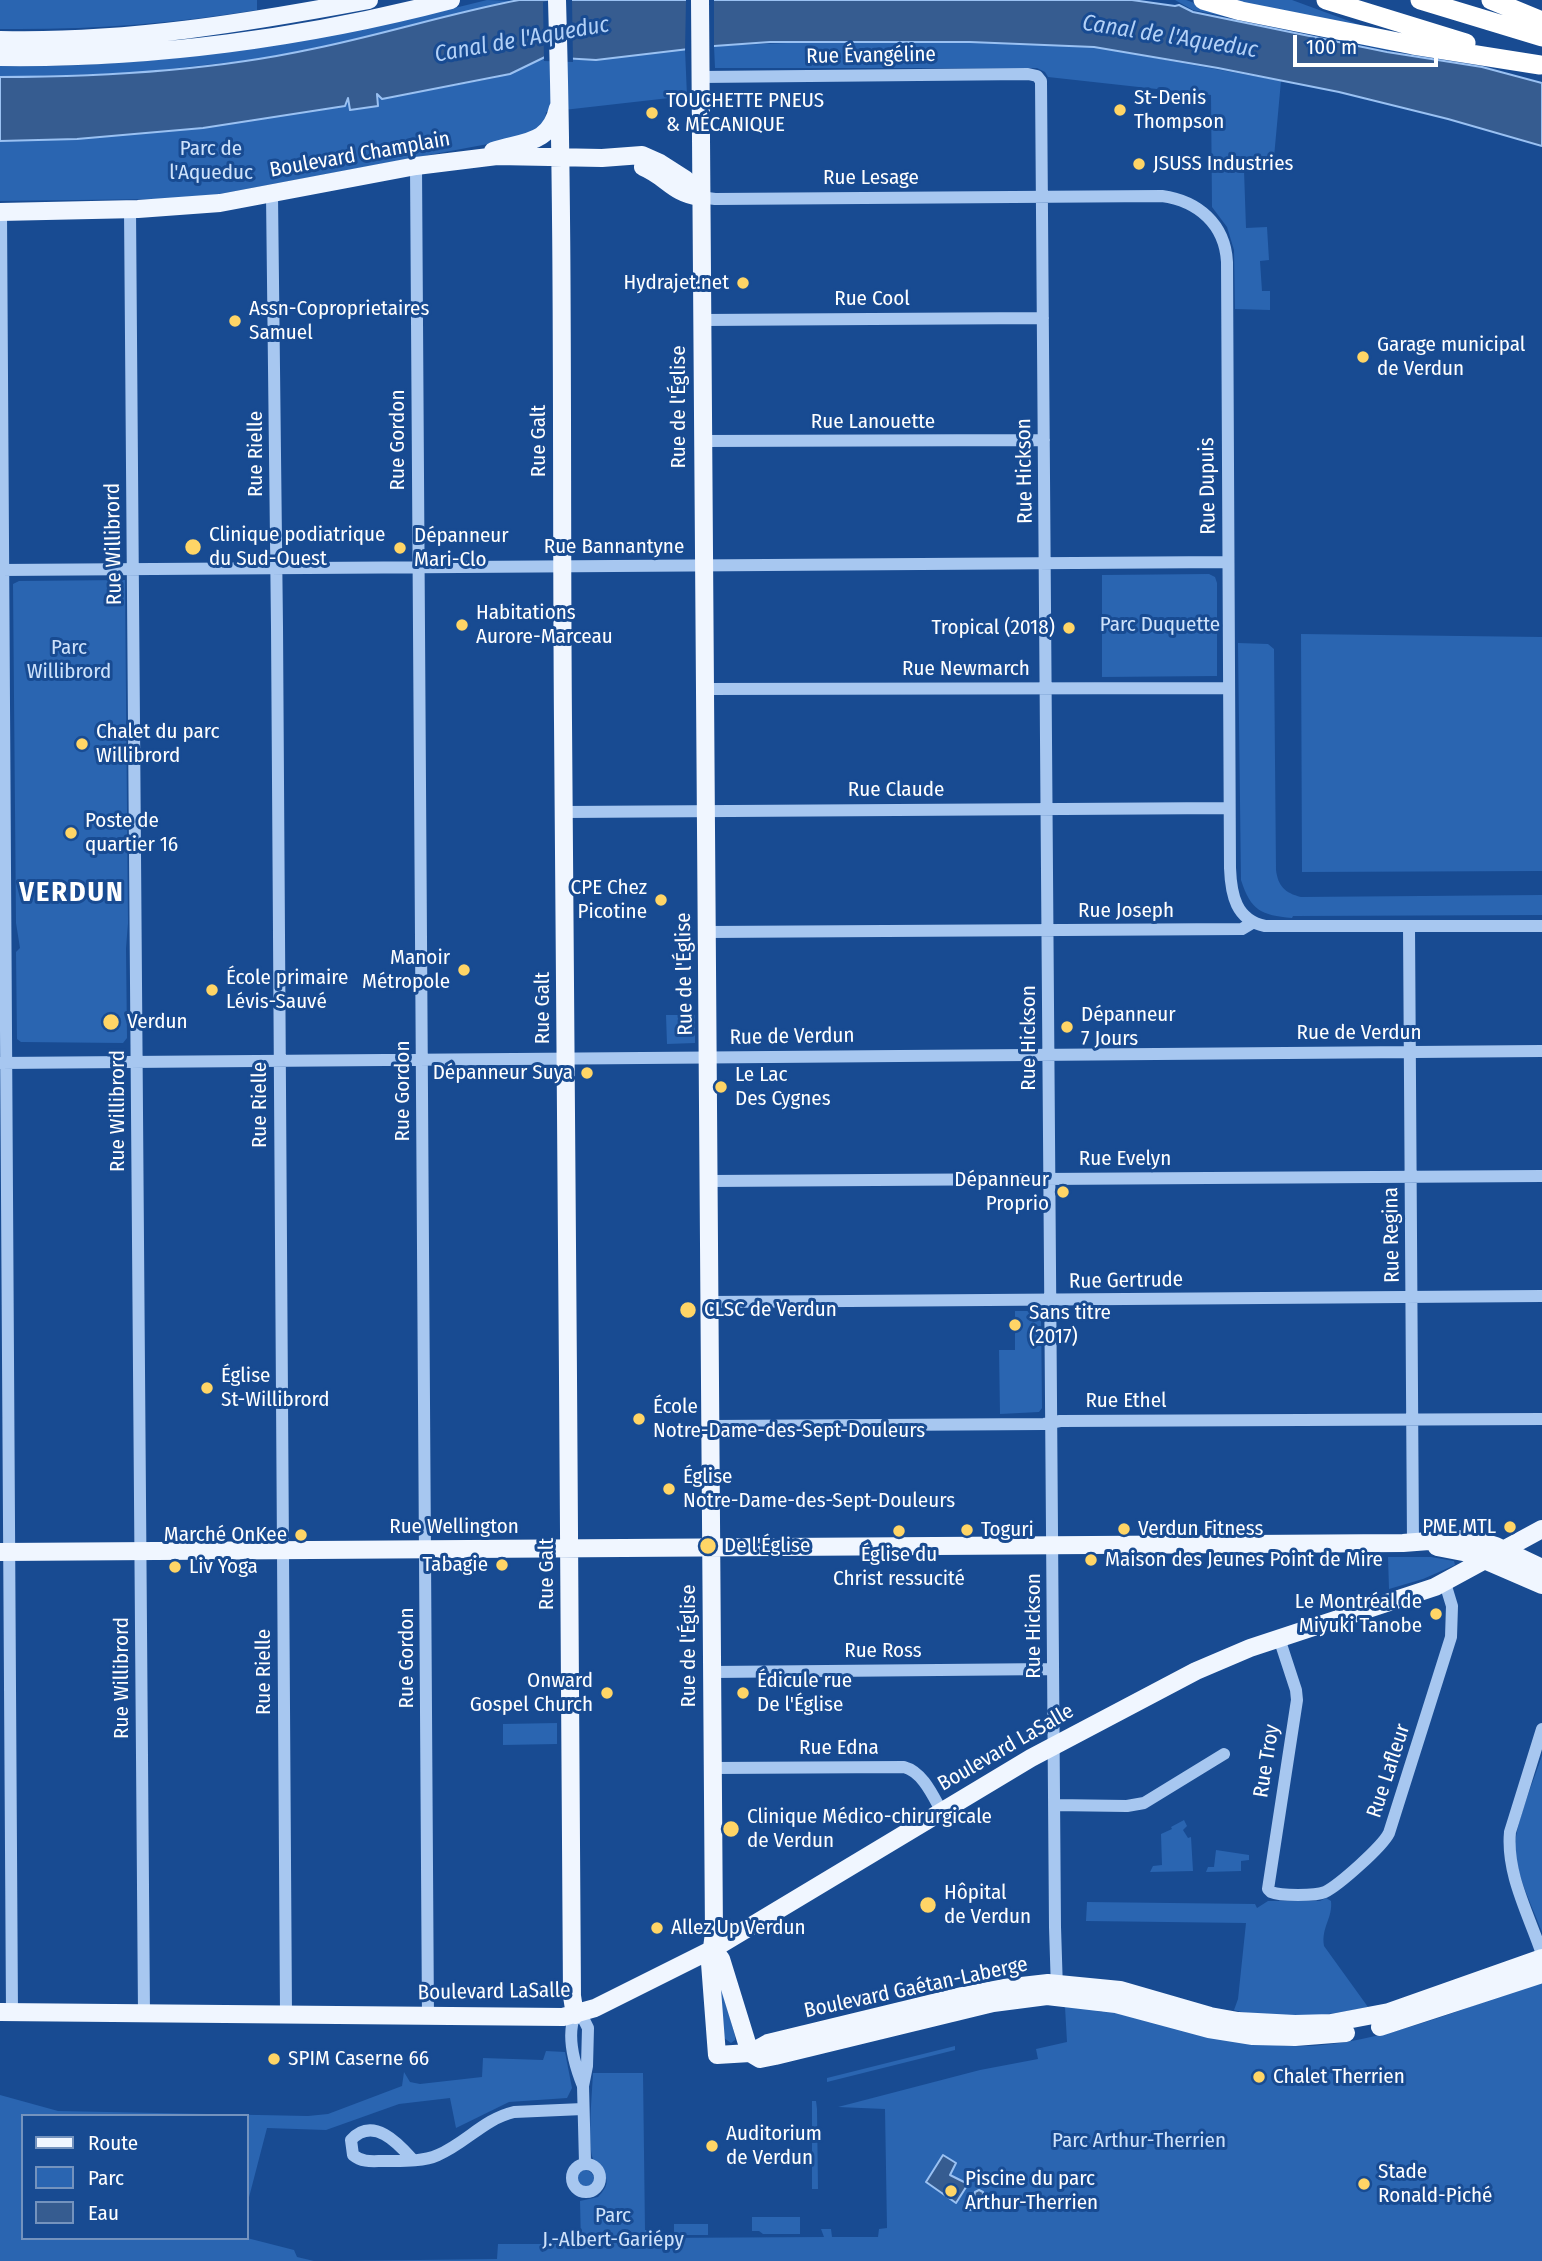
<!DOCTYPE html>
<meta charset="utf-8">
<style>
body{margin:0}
#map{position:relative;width:1542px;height:2261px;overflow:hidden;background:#184b92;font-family:"Fira Sans Condensed",sans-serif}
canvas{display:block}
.legend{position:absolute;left:21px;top:2114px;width:228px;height:126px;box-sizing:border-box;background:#184b92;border:2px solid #7493be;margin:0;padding:9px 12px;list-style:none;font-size:21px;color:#fff}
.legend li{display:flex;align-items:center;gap:14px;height:35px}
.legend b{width:35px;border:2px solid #7493be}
.scale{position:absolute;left:1293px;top:35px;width:145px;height:32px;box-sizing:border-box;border:4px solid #fff;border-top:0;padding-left:9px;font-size:21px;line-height:24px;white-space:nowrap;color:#fff;-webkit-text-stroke:5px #184b92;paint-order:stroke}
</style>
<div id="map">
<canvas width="1542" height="2261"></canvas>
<ul class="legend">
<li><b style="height:9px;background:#f0f6ff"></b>Route</li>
<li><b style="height:19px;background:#2a65b1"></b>Parc</li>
<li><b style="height:19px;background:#365c90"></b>Eau</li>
</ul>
<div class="scale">100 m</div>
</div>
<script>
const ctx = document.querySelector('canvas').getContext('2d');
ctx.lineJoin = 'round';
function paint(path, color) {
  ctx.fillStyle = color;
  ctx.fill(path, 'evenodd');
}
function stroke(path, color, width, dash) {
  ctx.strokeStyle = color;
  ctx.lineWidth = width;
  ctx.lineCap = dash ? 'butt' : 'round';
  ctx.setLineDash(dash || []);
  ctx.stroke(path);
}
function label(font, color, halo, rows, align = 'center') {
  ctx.font = font + ' "Fira Sans Condensed",sans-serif';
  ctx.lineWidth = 6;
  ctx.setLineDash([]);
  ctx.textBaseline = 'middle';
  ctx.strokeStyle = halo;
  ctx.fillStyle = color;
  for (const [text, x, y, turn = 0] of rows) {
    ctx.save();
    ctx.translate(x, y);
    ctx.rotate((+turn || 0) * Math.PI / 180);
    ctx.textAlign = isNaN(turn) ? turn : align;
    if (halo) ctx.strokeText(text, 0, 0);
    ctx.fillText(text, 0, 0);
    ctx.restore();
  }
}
paint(new Path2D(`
 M 0,0 L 257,0 L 257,10 C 172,24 87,30 0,29 Z
 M 487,0 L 543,2 L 500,4 L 353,41 L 259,59 L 133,73 L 0,77 L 0,66 C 164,69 329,40 487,0 Z
 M 1175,0 L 1186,0 L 1214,10 L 1462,61 L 1387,50 L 1193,10 Z
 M 1221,0 L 1292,0 L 1360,25 L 1360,29 Z
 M 860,40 L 970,42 L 1094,47 L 1281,81 L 1273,168 L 1244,170 L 1246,228 L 1267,227 L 1269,260 L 1260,261 L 1262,291 L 1270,291 L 1270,310 L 1235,309 L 1234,250 L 1227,227 L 1212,207 L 1211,95 L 1048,77 L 1045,72 L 1037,68 L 715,68 L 714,46 Z
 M 685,49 L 687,96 L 546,112 L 545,120 L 531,136 L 214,195 L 158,199 L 0,201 L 0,141 L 77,139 L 203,128 L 345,106 L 349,98 L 351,110 L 376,94 L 382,99 L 495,78 L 545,57 L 589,60 Z
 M 1209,574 L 1215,577 L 1217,583 L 1217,676 L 1102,677 L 1102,575 Z
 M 125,580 L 128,923 L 126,948 L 127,1038 L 123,1043 L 21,1042 L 17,1039 L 16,952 L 20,948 L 16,923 L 13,584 L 19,581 Z
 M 1301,634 L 1542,637 L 1542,871 L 1302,872 Z
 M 1238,643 L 1268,644 L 1274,649 L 1276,870 C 1278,886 1285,893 1301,897 L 1542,895 L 1542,915 L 1293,916 L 1292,918 C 1261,915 1251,911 1241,880 Z
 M 666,1015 L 695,1015 L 695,1043 L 667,1044 Z
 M 1015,1311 L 1039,1311 L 1041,1313 L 1042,1408 L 1039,1412 L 1000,1414 L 999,1350 L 1015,1350 Z
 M 1388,1557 L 1431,1557 L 1454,1561 L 1455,1565 L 1423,1579 L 1389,1589 Z
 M 557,1723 L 557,1744 L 503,1745 L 503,1724 Z
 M 1542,1755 L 1542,1932 C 1533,1908 1516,1874 1515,1849 C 1515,1823 1534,1781 1542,1755 Z
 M 1184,1820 L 1187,1826 L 1183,1830 L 1188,1838 L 1191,1837 L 1193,1871 L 1150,1872 L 1153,1866 L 1162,1865 L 1161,1834 L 1172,1829 L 1171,1827 Z
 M 1216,1850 L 1249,1855 L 1249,1860 L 1241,1861 L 1241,1871 L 1206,1872 L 1208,1867 L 1214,1867 Z
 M 1326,1898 L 1331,1901 C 1333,1918 1321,1927 1324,1946 L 1368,2007 C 1326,2016 1276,2022 1234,2010 L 1238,1999 L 1246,1923 L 1086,1921 L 1087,1902 L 1255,1904 L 1257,1908 L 1268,1901 L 1320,1901 Z
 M 1542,1981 L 1542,2261 L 337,2261 L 497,2259 L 498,2244 L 581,2244 L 580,2201 L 598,2197 C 619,2176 596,2172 592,2156 C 588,2137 592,2094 593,2073 L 643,2073 L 645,2230 L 652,2230 L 652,2238 L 824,2237 L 821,2229 L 831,2229 L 832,2237 L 878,2237 L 879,2229 L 887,2228 L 885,2109 L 838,2107 L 980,2070 L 1038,2059 L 1036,2049 L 1067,2042 L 1065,2007 L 1097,2008 L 1097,2011 L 1102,2012 L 1103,2009 C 1156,2020 1215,2037 1269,2044 C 1355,2057 1462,2008 1542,1981 Z
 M 722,1990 L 735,2036 L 735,2040 L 731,2043 L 724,2038 L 720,1991 Z
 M 955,2046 L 955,2050 L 827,2082 L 827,2078 Z
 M 546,2051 L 565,2052 L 572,2088 L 567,2098 L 509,2102 L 456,2128 L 450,2098 L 399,2104 L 326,2130 L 267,2128 L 247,2205 L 247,2116 L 23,2116 L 23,2238 L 247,2238 L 294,2250 L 297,2257 L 314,2261 L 0,2261 L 0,2095 L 58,2111 L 308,2116 L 328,2114 L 402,2086 L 404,2072 L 410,2082 L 420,2084 L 482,2077 L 483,2058 L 543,2060 Z
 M 812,2101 L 816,2101 L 817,2109 L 818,2189 L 812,2189 Z
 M576 2179a9 9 0 1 1 18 0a9 9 0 1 1-18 0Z
 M 752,2217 L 800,2217 L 800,2234 L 763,2234 L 759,2231 L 752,2231 Z
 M 674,2224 L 708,2224 L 708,2235 L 674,2235 Z`), '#2a65b1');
const water = new Path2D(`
 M 519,0 L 1132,0 L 1175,6 L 1179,5 L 1193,12 L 1387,52 L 1482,67 L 1542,83 L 1542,146 L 1448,119 L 1339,92 L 1218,68 L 1094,47 L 970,42 L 770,42 L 714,46 L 596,60 L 545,57 L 510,74 L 382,99 L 377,94 L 378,106 L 350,110 L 348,98 L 345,106 L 203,128 L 77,139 L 0,141 L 0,77 C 104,77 210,71 312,49 C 382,35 450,13 519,0 Z
 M 943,2155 L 956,2163 L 950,2175 L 968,2184 L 956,2203 L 926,2182 Z
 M 979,2190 L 983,2192 L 982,2205 L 977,2209 L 969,2210 L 967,2204 L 974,2197 L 975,2192 Z`);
paint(water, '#365c90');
stroke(water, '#9ac1f2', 2);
paint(new Path2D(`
 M 551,0 L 572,0 L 573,62 L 544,61 L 543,2 Z
 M 686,0 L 714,0 L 714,49 L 685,53 Z`), '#184b92');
stroke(new Path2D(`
 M 700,77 L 1028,74 L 1037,76 L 1041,81 L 1055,1927 L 1057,1990
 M 416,166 L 428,2017
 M 272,195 L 277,627 L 286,2014
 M 700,197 L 715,199 L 1162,196 C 1198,201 1225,224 1227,262 L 1230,868 C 1231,895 1236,920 1265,926 L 1542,926
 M 130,209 L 144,2013
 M 1,212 L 12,2013
 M 702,320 L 1043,318
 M 702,441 L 1044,440
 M 0,570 L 1228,562
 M 704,689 L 1229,688
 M 564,812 L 1229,808
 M 1409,926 L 1413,1543
 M 707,932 L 1242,929 L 1252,923
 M 0,1063 L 1542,1051
 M 709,1181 L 1542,1176
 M 710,1302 L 1542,1296
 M 711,1426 L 1044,1424 L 1060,1421 L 1542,1419
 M 1279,1638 L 1296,1690 L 1297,1700 L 1268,1889 L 1271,1892 C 1280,1896 1316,1896 1325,1892 C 1339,1885 1382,1847 1389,1833 L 1451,1637 L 1452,1606 L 1445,1583
 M 712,1672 L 1053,1669
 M 1542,1729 L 1510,1832 C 1506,1874 1529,1915 1542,1954
 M 713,1768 L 904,1767 C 923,1772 933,1796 942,1812
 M 1054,1805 L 1127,1806 L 1144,1803 L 1224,1754
 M 583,2086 C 575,2066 566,2036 575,2015 L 584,2020 L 588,2028 L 587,2066 L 583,2086 L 585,2163
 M 412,2159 C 398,2143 373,2116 351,2140 L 353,2155 C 363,2163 373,2161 384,2161 C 401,2161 423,2162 438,2155 C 466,2143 484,2119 514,2112 L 583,2109
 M572 2178a14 14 0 1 1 28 0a14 14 0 1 1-28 0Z`), '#a7c7f0', 12);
stroke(new Path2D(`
 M 557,0 C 564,240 561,481 563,722 C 566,1147 570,1571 572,1996 L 575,2015
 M 700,0 L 714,1933 L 710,1963 L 717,2055 L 750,2053 L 768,2043 L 962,1996 L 1004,1988 L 1048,1983 L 1120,1990 L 1210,2016 L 1238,2021 L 1295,2024 L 1331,2023 L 1389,2012 L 1542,1958
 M 0,40 C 125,43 246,23 369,0
 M 0,57 C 150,59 306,38 451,0
 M 493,151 C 523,141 550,145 558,108
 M 643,167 C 667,177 672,193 700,197
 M 0,212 L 138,209 L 220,203 L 416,166 L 497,156 L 602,158 L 642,155 L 660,163 L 685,179 L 700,197
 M 1437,1547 L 1468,1553 L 1542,1585
 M 0,1552 L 1403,1543 L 1455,1539 L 1477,1540 L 1496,1546 L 1542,1568
 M 713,1949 L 721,1959 L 750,2053
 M 0,2012 L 563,2017 L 595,2008 L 713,1949 L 1031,1758 L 1196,1671 L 1250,1648 L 1435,1587 L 1542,1529
 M 1380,2027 L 1542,1974
 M 750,2053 L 760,2059 L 775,2056 L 993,2003 L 1047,1996 L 1116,2004 L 1209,2029 L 1253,2036 L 1295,2037 L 1346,2033`), '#f0f6ff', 18);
stroke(new Path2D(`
 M 1203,0 L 1241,11 L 1413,45 L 1540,65
 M 1326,0 L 1466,43
 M 1420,0 L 1542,37
 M 1491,0 L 1542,21`), '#fff', 19);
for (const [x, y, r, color] of [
 [1120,110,7,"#ffd566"],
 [652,113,7,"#ffd566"],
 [1139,164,7,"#ffd566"],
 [743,283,7,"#ffd566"],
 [235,321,7,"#ffd566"],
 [1363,357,7,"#ffd566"],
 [193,547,9,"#ffd566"],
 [400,548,7,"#ffd566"],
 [462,625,7,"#ffd566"],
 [1069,628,7,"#ffd566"],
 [82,744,7,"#ffd566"],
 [71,833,7,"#ffd566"],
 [661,900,7,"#ffd566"],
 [464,970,7,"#ffd566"],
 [212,990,7,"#ffd566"],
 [111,1022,9,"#ffd566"],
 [1067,1027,7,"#ffd566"],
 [587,1073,7,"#ffd566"],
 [721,1087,7,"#ffd566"],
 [1063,1192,7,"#ffd566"],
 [688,1310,9,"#ffd566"],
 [1015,1325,7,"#ffd566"],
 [207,1388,7,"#ffd566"],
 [639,1419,7,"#ffd566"],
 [669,1489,7,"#ffd566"],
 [1510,1527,7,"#ffd566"],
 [1124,1529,7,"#ffd566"],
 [967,1530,7,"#ffd566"],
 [899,1531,7,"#ffd566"],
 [301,1535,7,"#ffd566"],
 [708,1546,9,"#ffd566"],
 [1091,1560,7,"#ffd566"],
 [502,1565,7,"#ffd566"],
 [175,1567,7,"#ffd566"],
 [1436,1614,7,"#ffd566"],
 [607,1693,7,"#ffd566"],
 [743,1693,7,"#ffd566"],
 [731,1829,9,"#ffd566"],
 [928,1905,9,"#ffd566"],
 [657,1928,7,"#ffd566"],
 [274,2059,7,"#ffd566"],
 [1259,2077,7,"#ffd566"],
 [712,2146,7,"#ffd566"],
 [1364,2184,7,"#ffd566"],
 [951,2191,7,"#ffd566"]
]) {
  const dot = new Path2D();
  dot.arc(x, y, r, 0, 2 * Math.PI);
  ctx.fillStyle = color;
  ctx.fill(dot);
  stroke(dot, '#184b92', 2.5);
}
label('21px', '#fff', '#184b92', [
 ["Rue Évangéline",871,56,-1],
 ["Boulevard Champlain",360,155,-10],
 ["Rue Lesage",871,178],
 ["Rue Cool",872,299],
 ["Rue de l'Église",679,407,-90],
 ["Rue Lanouette",873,422],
 ["Rue Gordon",398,440,-90],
 ["Rue Galt",539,441,-90],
 ["Rue Rielle",256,454,-90],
 ["Rue Hickson",1025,471,-91],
 ["Rue Dupuis",1208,486,-91],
 ["Rue Willibrord",114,544,-91],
 ["Rue Bannantyne",614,547],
 ["Rue Newmarch",966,669],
 ["Rue Claude",896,790],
 ["Rue Joseph",1126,911],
 ["Rue de l'Église",685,974,-91],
 ["Rue Galt",543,1008,-90],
 ["Rue de Verdun",1359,1033],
 ["Rue de Verdun",792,1037,-1],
 ["Rue Hickson",1029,1038,-90],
 ["Rue Gordon",403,1091,-90],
 ["Rue Rielle",260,1105,-90],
 ["Rue Willibrord",118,1111,-90],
 ["Rue Evelyn",1125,1159],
 ["Rue Regina",1392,1235,-91],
 ["Rue Gertrude",1126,1281,-1],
 ["Rue Ethel",1126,1401],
 ["Rue Wellington",454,1527],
 ["Rue Galt",547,1574,-90],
 ["Rue Hickson",1034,1626,-90],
 ["Rue de l'Église",689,1646,-90],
 ["Rue Ross",883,1651],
 ["Rue Gordon",407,1658,-90],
 ["Rue Rielle",264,1672,-90],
 ["Rue Willibrord",122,1678,-90],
 ["Rue Edna",839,1748],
 ["Boulevard LaSalle",1006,1748,-30],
 ["Rue Troy",1267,1761,-81],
 ["Rue Lafleur",1389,1771,-72],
 ["Boulevard Gaétan-Laberge",916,1988,-12],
 ["Boulevard LaSalle",494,1992,-1]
]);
label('21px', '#fff', '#184b92', [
 ["St-Denis",1134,98],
 ["Thompson",1134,122],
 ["TOUCHETTE PNEUS",666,101],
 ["& MÉCANIQUE",666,125],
 ["JSUSS Industries",1153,164],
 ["Hydrajet.net",729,283,"right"],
 ["Assn-Coproprietaires",249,309],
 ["Samuel",249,333],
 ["Garage municipal",1377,345],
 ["de Verdun",1377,369],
 ["Clinique podiatrique",209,535],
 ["du Sud-Ouest",209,559],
 ["Dépanneur",414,536],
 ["Mari-Clo",414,560],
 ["Habitations",476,613],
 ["Aurore-Marceau",476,637],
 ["Tropical (2018)",1055,628,"right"],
 ["Chalet du parc",96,732],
 ["Willibrord",96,756],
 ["Poste de",85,821],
 ["quartier 16",85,845],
 ["CPE Chez",647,888,"right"],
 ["Picotine",647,912,"right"],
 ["Manoir",450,958,"right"],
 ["Métropole",450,982,"right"],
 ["École primaire",226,978],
 ["Lévis-Sauvé",226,1002],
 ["Dépanneur",1081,1015],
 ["7 Jours",1081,1039],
 ["Verdun",127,1022],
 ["Dépanneur Suya",573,1073,"right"],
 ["Le Lac",735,1075],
 ["Des Cygnes",735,1099],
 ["Dépanneur",1049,1180,"right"],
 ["Proprio",1049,1204,"right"],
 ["CLSC de Verdun",704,1310],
 ["Sans titre",1029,1313],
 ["(2017)",1029,1337],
 ["Église",221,1376],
 ["St-Willibrord",221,1400],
 ["École",653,1407],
 ["Notre-Dame-des-Sept-Douleurs",653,1431],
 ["Église",683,1477],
 ["Notre-Dame-des-Sept-Douleurs",683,1501],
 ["PME MTL",1496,1527,"right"],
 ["Verdun Fitness",1138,1529],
 ["Toguri",981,1530],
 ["Marché OnKee",287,1535,"right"],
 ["De l'Église",724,1546],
 ["Église du",899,1555,"center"],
 ["Christ ressucité",899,1579,"center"],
 ["Maison des Jeunes Point de Mire",1105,1560],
 ["Tabagie",488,1565,"right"],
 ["Liv Yoga",189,1567],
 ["Le Montréal de",1422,1602,"right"],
 ["Miyuki Tanobe",1422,1626,"right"],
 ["Onward",593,1681,"right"],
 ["Gospel Church",593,1705,"right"],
 ["Édicule rue",757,1681],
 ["De l'Église",757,1705],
 ["Clinique Médico-chirurgicale",747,1817],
 ["de Verdun",747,1841],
 ["Hôpital",944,1893],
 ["de Verdun",944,1917],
 ["Allez Up Verdun",671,1928],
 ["SPIM Caserne 66",288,2059],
 ["Chalet Therrien",1273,2077],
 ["Auditorium",726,2134],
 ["de Verdun",726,2158],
 ["Stade",1378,2172],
 ["Ronald-Piché",1378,2196],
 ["Piscine du parc",965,2179],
 ["Arthur-Therrien",965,2203]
], 'left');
label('21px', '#cee2fb', '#184b92', [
 ["Parc de",211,149],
 ["l'Aqueduc",211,173],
 ["Parc Duquette",1160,625],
 ["Parc",69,648],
 ["Willibrord",69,672],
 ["Parc Arthur-Therrien",1139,2141],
 ["Parc",613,2216],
 ["J.-Albert-Gariépy",613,2240]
]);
label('italic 23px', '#b3d1f7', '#184b92', [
 ["Canal de l'Aqueduc",1170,37,9],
 ["Canal de l'Aqueduc",522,40,-10]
]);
ctx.letterSpacing = '2px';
label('bold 28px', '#fff', '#184b92', [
 ["VERDUN",72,893]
]);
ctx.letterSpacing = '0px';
</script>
